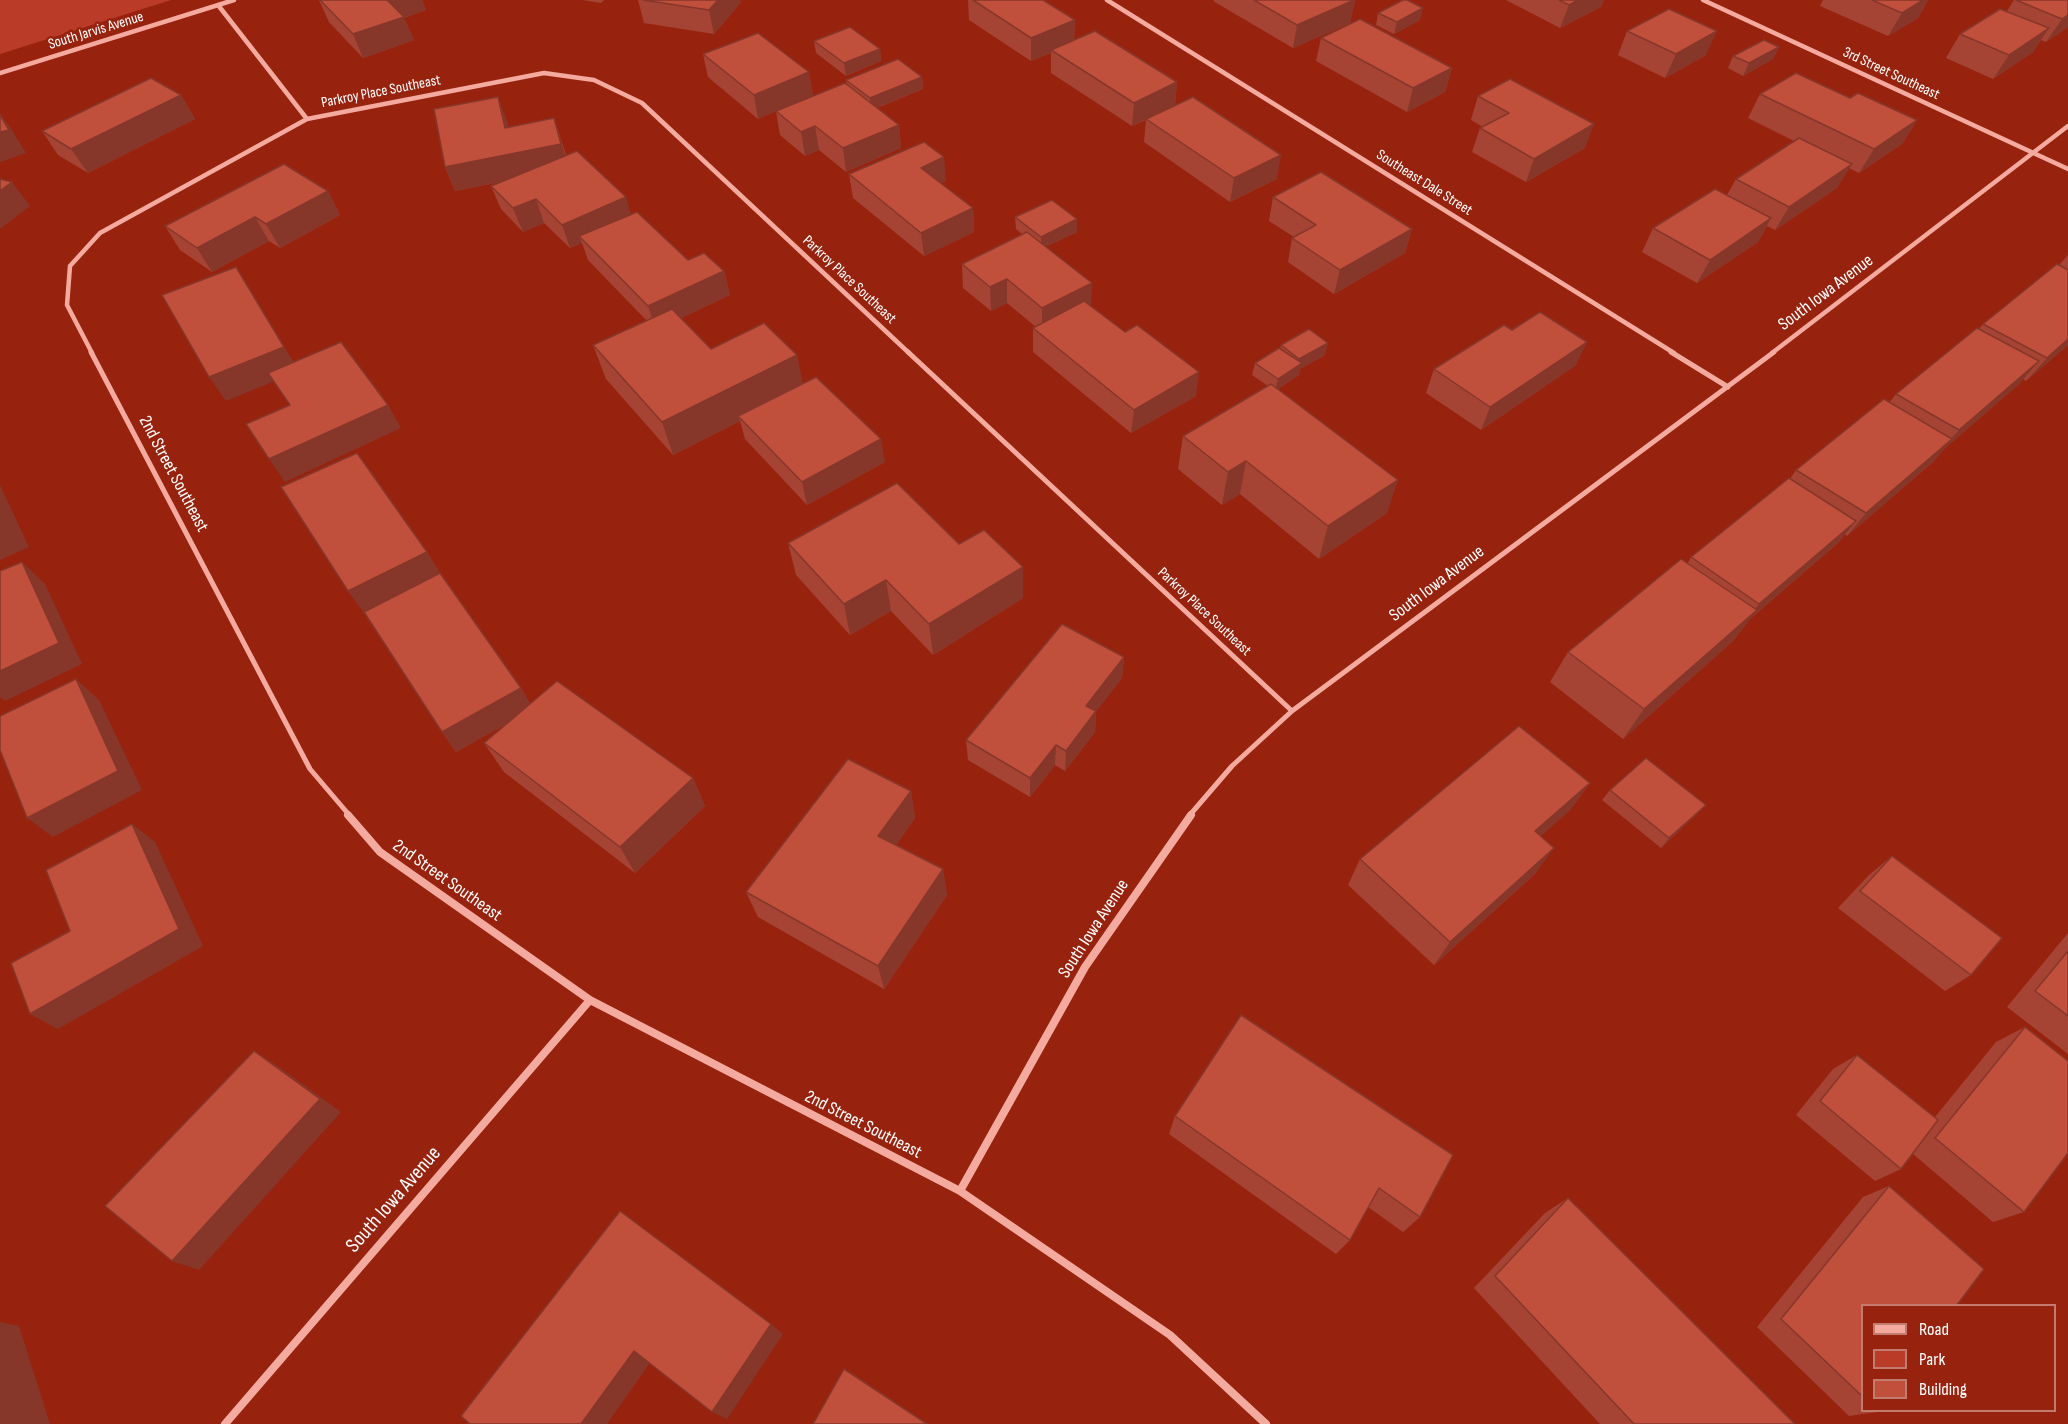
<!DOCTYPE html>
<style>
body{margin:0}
#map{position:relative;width:2068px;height:1424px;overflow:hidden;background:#97230f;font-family:"Sofia Sans Condensed",sans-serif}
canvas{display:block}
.legend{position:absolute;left:1861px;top:1304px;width:195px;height:108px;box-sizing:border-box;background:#97230f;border:2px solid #c17b6f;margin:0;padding:8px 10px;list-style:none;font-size:18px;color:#fff}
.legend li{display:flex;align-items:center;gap:12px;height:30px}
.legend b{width:30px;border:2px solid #c17b6f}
</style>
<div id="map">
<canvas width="2068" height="1424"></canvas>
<ul class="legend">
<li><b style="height:8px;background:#f4aa9e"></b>Road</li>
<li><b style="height:16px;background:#b93b28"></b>Park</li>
<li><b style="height:16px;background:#c04f3c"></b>Building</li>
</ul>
</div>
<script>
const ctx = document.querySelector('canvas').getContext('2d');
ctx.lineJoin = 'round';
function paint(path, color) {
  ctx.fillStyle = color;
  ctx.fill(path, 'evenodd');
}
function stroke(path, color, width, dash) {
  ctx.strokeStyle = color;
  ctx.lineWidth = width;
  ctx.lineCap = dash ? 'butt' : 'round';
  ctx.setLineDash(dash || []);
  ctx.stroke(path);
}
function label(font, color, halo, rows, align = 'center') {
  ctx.font = font + ' "Sofia Sans Condensed",sans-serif';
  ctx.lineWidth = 5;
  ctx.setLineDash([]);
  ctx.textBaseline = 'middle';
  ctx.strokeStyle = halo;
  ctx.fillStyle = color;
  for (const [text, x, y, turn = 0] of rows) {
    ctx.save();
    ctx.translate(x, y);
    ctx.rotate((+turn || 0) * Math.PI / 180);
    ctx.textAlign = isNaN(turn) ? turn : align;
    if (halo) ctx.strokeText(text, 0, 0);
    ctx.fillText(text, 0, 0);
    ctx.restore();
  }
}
paint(new Path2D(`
 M 0,0 L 171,0 L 0,54 Z`), '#b93b28');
stroke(new Path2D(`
 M 1107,0 L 1674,353
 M 1703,0 L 2068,169
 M 218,5 L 307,119
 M 0,73 L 234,0
 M 92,353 L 67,305 L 70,266 L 100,233 L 307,119 L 544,73 L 594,80 L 642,103 L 909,353
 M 1772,353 L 2068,126`), '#f4aa9e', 4.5);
stroke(new Path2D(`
 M 91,352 L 310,769 L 350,816
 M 908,352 L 1292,711
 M 1671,352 L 1728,387
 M 1189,816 L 1232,766 L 1292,711 L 1774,352`), '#f4aa9e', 5);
stroke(new Path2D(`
 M 348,815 L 380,852 L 590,1000 L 960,1191 L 1170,1335 L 1266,1424
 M 960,1191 L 1085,967 L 1191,815
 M 225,1424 L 590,1000`), '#f4aa9e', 8);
paint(new Path2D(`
 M 319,0 L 422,0 L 426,10 L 404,18 L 414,40 L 363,58 L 329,22 Z
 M 582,0 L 604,0 L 601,3 Z
 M 638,0 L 740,0 L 741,2 L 714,34 L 644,23 Z
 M 968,0 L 1043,0 L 1075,20 L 1074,40 L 1177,82 L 1175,105 L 1277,179 L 1230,202 L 1144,142 L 1146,120 L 1132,126 L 1051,73 L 1051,53 L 1031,61 L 969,20 Z
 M 1214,0 L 1355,0 L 1350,23 L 1293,48 L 1213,1 Z
 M 1506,0 L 1604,0 L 1601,7 L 1560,28 Z
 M 1823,0 L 1928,0 L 1918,18 L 1888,36 L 1820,6 Z
 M 2014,0 L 2068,0 L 2068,27 L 2046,42 L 2041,40 L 2033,52 L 1993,79 L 1946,58 L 1960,34 L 2007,11 Z
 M 1378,13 L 1420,20 L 1394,34 L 1376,25 Z
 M 1627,31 L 1706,55 L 1665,78 L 1618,55 Z
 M 1321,38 L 1452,68 L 1445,92 L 1407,112 L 1316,61 Z
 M 814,41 L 880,49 L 881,61 L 846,76 L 816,53 Z
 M 1779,47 L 1773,59 L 1743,76 L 1728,68 L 1733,56 Z
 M 703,54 L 809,72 L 813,96 L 847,85 L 846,80 L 922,77 L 923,89 L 877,108 L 899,125 L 901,148 L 846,172 L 819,150 L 805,156 L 780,135 L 776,111 L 758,119 L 708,77 Z
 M 1760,94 L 1850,98 L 1917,120 L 1902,144 L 1859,173 L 1849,168 L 1837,188 L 1775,230 L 1767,226 L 1758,242 L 1697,283 L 1642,252 L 1653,228 L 1727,195 L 1736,179 L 1794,141 L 1748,118 Z
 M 181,95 L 195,119 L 88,173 L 58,155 L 42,131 Z
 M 1478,96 L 1585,148 L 1526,182 L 1472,152 L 1480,128 L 1483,127 L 1471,120 Z
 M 554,118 L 566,155 L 631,214 L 688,260 L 724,271 L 730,295 L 681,318 L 711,349 L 803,384 L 885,462 L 807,505 L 745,439 L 740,421 L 673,455 L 606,379 L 593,345 L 647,321 L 588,260 L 582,243 L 570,248 L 544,223 L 523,232 L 501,209 L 491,186 L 500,182 L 455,191 L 445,167 L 507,121 L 508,127 Z
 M 849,174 L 946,181 L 941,183 L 973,208 L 974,232 L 924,256 L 853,198 Z
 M 328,191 L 340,215 L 280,248 L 269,241 L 212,272 L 180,250 L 165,226 Z
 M 1273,197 L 1412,229 L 1405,253 L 1334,294 L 1288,262 L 1292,238 L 1294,237 L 1269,221 Z
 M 1015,217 L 1077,232 L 1045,247 L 1091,307 L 1196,396 L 1131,433 L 1033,352 L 1033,328 L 1036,327 L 1007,303 L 991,311 L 963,288 L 962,264 L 1022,234 L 1016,229 Z
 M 2068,255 L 2068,345 L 2026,381 L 2023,379 L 2019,384 L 1944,449 L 1933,462 L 1847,536 L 1845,534 L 1838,543 L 1750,619 L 1733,641 L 1623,739 L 1550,682 L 1568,652 L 1688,563 L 1691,557 L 1790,479 L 1796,470 L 1889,403 L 1896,394 L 1979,329 L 1983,324 L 2059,265 Z
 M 1512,330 L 1576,365 L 1481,430 L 1426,393 L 1434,369 Z
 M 1281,345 L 1325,355 L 1300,369 L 1299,375 L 1278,389 L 1387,513 L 1319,559 L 1240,494 L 1222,505 L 1178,469 L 1183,436 L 1268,386 L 1252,375 L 1255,363 L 1280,349 Z
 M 357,453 L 427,552 L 440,574 L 521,688 L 530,704 L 557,681 L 693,778 L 705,806 L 635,873 L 504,772 L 484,743 L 508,723 L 456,752 L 442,732 L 365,613 L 348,591 L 281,487 Z
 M 788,543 L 959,544 L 1023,598 L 933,655 L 891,611 L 850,635 L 796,575 Z
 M 1124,657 L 1122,678 L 1096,711 L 1095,732 L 1065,771 L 1055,765 L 1030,797 L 968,760 L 966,740 Z
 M 1590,783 L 1570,810 L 1540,836 L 1535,874 L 1434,965 L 1348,885 L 1360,859 Z
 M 1610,790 L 1697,814 L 1661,848 L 1602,800 Z
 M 911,791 L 915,818 L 896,845 L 943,869 L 947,895 L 884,989 L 758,917 L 746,892 Z
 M 1892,856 L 1971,975 L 1945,991 L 1838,908 L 1869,875 Z
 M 2068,933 L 2068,1054 L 2007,1007 Z
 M 1241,1015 L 1420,1217 L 1403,1232 L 1368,1207 L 1350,1240 L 1336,1254 L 1169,1134 L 1175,1116 Z
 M 2025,1027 L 2024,1212 L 1993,1222 L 1913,1154 L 1901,1169 L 1875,1181 L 1796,1115 L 1833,1069 L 1857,1055 L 1935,1117 L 1996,1042 Z
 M 1889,1186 L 1863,1305 L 1863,1410 L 1878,1410 L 1877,1412 L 1849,1416 L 1757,1327 L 1863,1197 Z
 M 1568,1198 L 1795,1424 L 1600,1424 L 1474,1288 L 1545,1213 Z`), '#a54434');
paint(new Path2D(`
 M 385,0 L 422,0 L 426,10 L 404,18 L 414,40 L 363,58 L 353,34 Z
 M 718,0 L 740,0 L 741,2 L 714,34 L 709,10 Z
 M 1355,0 L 1350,23 L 1293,48 L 1297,25 Z
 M 1578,0 L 1604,0 L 1601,7 L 1560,28 L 1569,5 Z
 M 1923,0 L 1928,0 L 1918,18 L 1888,36 L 1902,13 Z
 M 1423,8 L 1420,20 L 1394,34 L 1397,22 Z
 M 2068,15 L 2068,27 L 2046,42 L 2062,19 Z
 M 1075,20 L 1074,43 L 1051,50 L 1051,53 L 1031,61 L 1031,38 Z
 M 2049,28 L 2033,52 L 1993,79 L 2009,55 Z
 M 1717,31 L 1706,55 L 1665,78 L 1676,54 Z
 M 1779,47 L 1773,59 L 1743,76 L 1749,63 Z
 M 880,49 L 881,61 L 846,76 L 844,63 Z
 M 1452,68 L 1445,92 L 1407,112 L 1413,88 Z
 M 809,72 L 813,96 L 758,119 L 754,95 Z
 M 922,77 L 923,89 L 871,110 L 870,98 Z
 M 1177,82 L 1175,106 L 1132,126 L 1134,103 Z
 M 181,95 L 195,119 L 88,173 L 71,149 Z
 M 498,97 L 507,121 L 514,152 L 505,128 Z
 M 0,114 L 10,127 L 26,153 L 0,162 Z
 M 554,118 L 569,168 L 455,191 L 445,167 Z
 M 1917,120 L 1902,144 L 1859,173 L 1874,149 Z
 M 1594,124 L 1585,148 L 1526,182 L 1534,159 Z
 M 899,125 L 901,148 L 846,172 L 843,148 Z
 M 815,126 L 819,150 L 805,156 L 801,132 Z
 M 1281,155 L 1277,179 L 1230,202 L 1234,178 Z
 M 944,157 L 946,181 L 923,192 L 921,168 Z
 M 1852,164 L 1837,188 L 1775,230 L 1789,207 Z
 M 12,182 L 30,206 L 0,229 L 0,191 Z
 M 328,191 L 340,215 L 280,248 L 266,224 Z
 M 626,197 L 633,221 L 579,236 L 582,243 L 570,248 L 562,225 Z
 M 536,199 L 544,223 L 523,232 L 513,208 Z
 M 973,208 L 974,232 L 924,256 L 921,233 Z
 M 255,217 L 269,241 L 212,272 L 197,248 Z
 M 1771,218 L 1758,242 L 1697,283 L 1710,260 Z
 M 1077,219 L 1077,232 L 1041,249 L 1041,237 Z
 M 1412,229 L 1405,253 L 1334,294 L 1340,270 Z
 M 236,267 L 299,371 L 226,401 L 209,377 Z
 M 724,271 L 730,295 L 656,330 L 648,306 Z
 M 1007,279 L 1007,303 L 991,311 L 990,287 Z
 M 1092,283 L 1091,307 L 1042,332 L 1042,308 Z
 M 2068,339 L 2068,345 L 2026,381 L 2047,358 Z
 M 1587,342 L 1576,365 L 1481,430 L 1490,407 Z
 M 1328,343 L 1325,355 L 1300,369 L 1299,375 L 1275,391 L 1278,379 L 1298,366 L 1299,359 Z
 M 797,355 L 804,389 L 738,416 L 740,421 L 673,455 L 662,422 Z
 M 2039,361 L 2019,384 L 1944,449 L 1933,462 L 1847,536 L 1866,513 L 1948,442 L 1959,430 Z
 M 1199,372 L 1196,396 L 1131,433 L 1134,410 Z
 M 388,405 L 401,428 L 285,482 L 269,459 Z
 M 881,439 L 885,462 L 807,505 L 802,482 Z
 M 1246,461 L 1240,494 L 1222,505 L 1228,472 Z
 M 1398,480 L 1387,513 L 1319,559 L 1328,526 Z
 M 0,485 L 29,547 L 0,560 Z
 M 1856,521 L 1838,543 L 1750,619 L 1733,641 L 1623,739 L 1644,709 L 1749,617 L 1759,604 Z
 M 427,552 L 441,574 L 364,613 L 348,591 Z
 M 22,562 L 45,584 L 82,664 L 5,701 L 0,697 L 0,671 Z
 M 1023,567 L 1023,598 L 933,655 L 929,624 Z
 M 886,580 L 891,611 L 850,635 L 844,604 Z
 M 1124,657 L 1122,678 L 1085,726 L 1086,706 Z
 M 76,679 L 99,700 L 142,790 L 53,837 L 27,818 Z
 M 521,688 L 533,709 L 456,752 L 442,732 Z
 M 1096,711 L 1095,732 L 1065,771 L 1066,751 Z
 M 1056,745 L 1055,765 L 1030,797 L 1030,778 Z
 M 693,778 L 705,806 L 635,873 L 620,847 Z
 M 1590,783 L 1570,810 L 1516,858 L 1535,831 Z
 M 911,791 L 915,818 L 884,862 L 878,836 Z
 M 1706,805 L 1697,814 L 1661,848 L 1669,838 Z
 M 132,824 L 155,842 L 203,946 L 58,1029 L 30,1014 Z
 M 1554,848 L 1535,874 L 1434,965 L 1450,942 Z
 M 943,869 L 947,895 L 884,989 L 878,966 Z
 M 254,1051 L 276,1065 L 341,1112 L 199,1270 L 172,1261 Z
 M 0,1322 L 19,1326 L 50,1424 L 0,1424 Z
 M 771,1324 L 783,1334 L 727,1419 L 712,1412 Z
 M 634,1351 L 652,1360 L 607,1424 L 581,1424 Z`), '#86372a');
const building = new Path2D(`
 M 320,0 L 387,0 L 404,17 L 353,34 Z
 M 643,0 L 718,0 L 709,10 Z
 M 973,0 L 1043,0 L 1075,20 L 1031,38 Z
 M 1254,0 L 1354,0 L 1297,25 Z
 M 1403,0 L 1407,0 L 1423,8 L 1397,22 L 1378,13 Z
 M 1559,0 L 1578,0 L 1569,5 Z
 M 1872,0 L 1923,0 L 1902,13 Z
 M 2016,0 L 2068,0 L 2068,15 L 2062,19 Z
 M 1669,9 L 1717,31 L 1676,54 L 1627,31 Z
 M 2000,9 L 2049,28 L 2009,55 L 1960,34 Z
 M 1360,19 L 1452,68 L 1413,88 L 1321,38 Z
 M 850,27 L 880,49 L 844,63 L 814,41 Z
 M 1095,31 L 1177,82 L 1134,103 L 1051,50 Z
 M 758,33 L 809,72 L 754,95 L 703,54 Z
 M 1764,40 L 1779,47 L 1749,63 L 1733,56 Z
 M 898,59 L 922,77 L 870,98 L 846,80 Z
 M 1796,73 L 1850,98 L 1858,93 L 1917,120 L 1874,149 L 1760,94 Z
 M 151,78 L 181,95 L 71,149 L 42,131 Z
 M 1510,79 L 1594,124 L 1534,159 L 1480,128 L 1509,113 L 1478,96 Z
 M 845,83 L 899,125 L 843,148 L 815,126 L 801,132 L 776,111 Z
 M 498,97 L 505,128 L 554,118 L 561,144 L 445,167 L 434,109 Z
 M 1193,97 L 1281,155 L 1234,178 L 1146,119 Z
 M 0,115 L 9,130 L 0,132 Z
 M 1799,138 L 1852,164 L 1789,207 L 1736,179 Z
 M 924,142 L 944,157 L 921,168 L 973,208 L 921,233 L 849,174 Z
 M 577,151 L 626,197 L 562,225 L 536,199 L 513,208 L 491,186 Z
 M 284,164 L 328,191 L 266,224 L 255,217 L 197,248 L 165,226 Z
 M 1321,172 L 1412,229 L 1340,270 L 1292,238 L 1316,225 L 1273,197 Z
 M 0,179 L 12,182 L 0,191 Z
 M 1715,189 L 1771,218 L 1710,260 L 1653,228 Z
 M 1052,200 L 1077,219 L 1041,237 L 1015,217 Z
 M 637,212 L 688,260 L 704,253 L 724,271 L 648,306 L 579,236 Z
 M 1027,232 L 1092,283 L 1042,308 L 1007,279 L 990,287 L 962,264 Z
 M 2057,264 L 2068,270 L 2068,339 L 2047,358 L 1983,324 Z
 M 236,267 L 284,347 L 209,377 L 162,295 Z
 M 1084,301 L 1125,332 L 1137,325 L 1199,372 L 1134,410 L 1033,328 Z
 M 672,309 L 711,349 L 764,323 L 797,355 L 662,422 L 593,345 Z
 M 1540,312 L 1587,342 L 1490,407 L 1434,369 L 1504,325 L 1512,330 Z
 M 1977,328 L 2039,361 L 1959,430 L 1896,394 Z
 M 1309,329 L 1328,343 L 1299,359 L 1281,345 Z
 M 341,342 L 388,405 L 269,459 L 246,424 L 290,405 L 268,373 Z
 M 1279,348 L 1302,363 L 1278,379 L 1255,363 Z
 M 816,377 L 881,439 L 802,482 L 738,416 Z
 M 1271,384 L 1398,480 L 1328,526 L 1246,461 L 1228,472 L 1183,436 Z
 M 1884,399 L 1952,439 L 1866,513 L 1796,470 Z
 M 357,453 L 427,552 L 348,591 L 281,487 Z
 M 1789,478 L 1856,521 L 1759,604 L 1691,557 Z
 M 897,483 L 959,544 L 984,530 L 1023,567 L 929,624 L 886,580 L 844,604 L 788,543 Z
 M 1681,559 L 1757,610 L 1644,709 L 1568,652 Z
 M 22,562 L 59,643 L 0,671 L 0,571 Z
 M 440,573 L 521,688 L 442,732 L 364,612 Z
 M 1062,624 L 1124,657 L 1086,706 L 1096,711 L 1066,751 L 1056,745 L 1030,778 L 966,740 Z
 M 76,679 L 118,771 L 27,818 L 0,750 L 0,716 Z
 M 557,681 L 693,778 L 620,847 L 484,743 Z
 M 1519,726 L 1590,783 L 1535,831 L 1554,848 L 1450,942 L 1360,859 Z
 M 1646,758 L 1706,805 L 1669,838 L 1610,790 Z
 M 848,759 L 911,791 L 878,836 L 943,869 L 878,966 L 746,892 Z
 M 132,824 L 179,929 L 30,1014 L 11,963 L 70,931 L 46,870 Z
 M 1892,856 L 2002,938 L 1971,975 L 1860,891 Z
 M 2068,951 L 2068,1016 L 2035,991 Z
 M 1241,1015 L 1453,1155 L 1420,1217 L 1379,1188 L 1350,1240 L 1175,1116 Z
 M 2025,1027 L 2068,1061 L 2068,1153 L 2024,1212 L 1935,1138 Z
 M 254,1051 L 320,1099 L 172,1261 L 105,1206 Z
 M 1857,1055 L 1938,1120 L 1901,1169 L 1820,1101 Z
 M 1889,1186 L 1984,1269 L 1957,1305 L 1863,1305 L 1863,1397 L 1781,1319 Z
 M 1568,1198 L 1795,1424 L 1634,1424 L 1495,1276 Z
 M 620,1211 L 771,1324 L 712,1412 L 634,1351 L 581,1424 L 470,1424 L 461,1416 Z
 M 844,1369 L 927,1424 L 813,1424 Z`);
paint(building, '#c04f3c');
stroke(building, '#86372a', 1.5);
label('15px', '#fff', '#97230f', [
 ["South Jarvis Avenue",96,31,-17],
 ["3rd Street Southeast",1891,74,25],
 ["Parkroy Place Southeast",381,92,-11],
 ["Southeast Dale Street",1424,183,32],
 ["Parkroy Place Southeast",849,280,43],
 ["Parkroy Place Southeast",1204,612,43]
]);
label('18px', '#fff', '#97230f', [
 ["South Iowa Avenue",1826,293,-37],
 ["2nd Street Southeast",173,474,62],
 ["South Iowa Avenue",1437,584,-37],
 ["2nd Street Southeast",447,881,35],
 ["South Iowa Avenue",1094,929,-57],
 ["2nd Street Southeast",863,1125,27]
]);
label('21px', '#fff', '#97230f', [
 ["South Iowa Avenue",394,1200,-49]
]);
</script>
